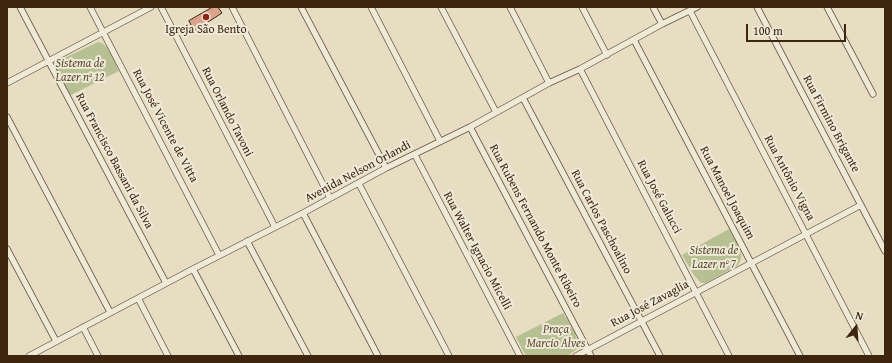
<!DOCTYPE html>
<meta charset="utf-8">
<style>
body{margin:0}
#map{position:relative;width:892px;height:363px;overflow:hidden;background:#e6ddc3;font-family:"Gentium Book Plus",serif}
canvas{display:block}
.frame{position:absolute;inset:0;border:8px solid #3d2510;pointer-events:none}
.north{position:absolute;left:836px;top:307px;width:40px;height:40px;-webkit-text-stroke:3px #efe9d8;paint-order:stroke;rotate:17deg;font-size:11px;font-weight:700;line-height:16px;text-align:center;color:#3d2510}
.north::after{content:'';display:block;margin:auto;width:14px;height:18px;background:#3d2510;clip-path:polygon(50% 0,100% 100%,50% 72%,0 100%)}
.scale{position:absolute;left:746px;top:24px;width:100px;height:18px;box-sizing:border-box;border:2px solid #3d2510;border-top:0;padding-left:5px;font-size:12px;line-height:14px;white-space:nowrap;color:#3d2510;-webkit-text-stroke:3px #efe9d8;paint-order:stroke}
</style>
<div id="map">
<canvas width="892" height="363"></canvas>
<div class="frame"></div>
<div class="north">N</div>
<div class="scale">100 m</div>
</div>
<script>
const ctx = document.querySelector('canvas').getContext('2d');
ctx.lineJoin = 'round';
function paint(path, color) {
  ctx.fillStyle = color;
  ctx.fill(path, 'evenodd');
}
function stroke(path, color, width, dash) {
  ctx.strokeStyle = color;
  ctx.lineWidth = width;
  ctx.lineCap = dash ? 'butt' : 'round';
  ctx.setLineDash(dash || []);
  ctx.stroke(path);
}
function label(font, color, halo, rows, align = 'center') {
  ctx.font = font + ' "Gentium Book Plus",serif';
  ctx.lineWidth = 4;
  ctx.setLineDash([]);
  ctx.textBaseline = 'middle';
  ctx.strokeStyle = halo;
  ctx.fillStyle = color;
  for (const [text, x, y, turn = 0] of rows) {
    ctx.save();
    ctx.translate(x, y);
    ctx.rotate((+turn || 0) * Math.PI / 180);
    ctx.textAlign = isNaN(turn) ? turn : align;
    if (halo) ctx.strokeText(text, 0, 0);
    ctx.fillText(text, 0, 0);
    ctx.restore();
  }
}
paint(new Path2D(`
 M 98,42 C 109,43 114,62 119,71 L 69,96 L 55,69 L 56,62 Z
 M 729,229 C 735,240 748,255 737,266 L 706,283 L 701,283 L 694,275 L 682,255 Z
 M 563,313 C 569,323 580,337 577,349 L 567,356 L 526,356 L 516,337 Z`), '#b7c092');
const building = new Path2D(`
 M 213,7 L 218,7 L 222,13 L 194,31 L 189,21 Z`);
paint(building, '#dca38c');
stroke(building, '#3d2510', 1);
const minor = new Path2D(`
 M 20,7 L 166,283
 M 90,7 L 219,255
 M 161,7 L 275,227
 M 232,7 L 330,198
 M 301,7 L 386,168
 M 371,7 L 440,141
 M 441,7 L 496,112
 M 510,7 L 549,83
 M 582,7 L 607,55
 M 653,7 L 662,24
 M 757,7 L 885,251
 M 827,7 L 873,94
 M 690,11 L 869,356
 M 634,40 L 800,356
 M 580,69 L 729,356
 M 7,83 L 151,7
 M 523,98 L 660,356
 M 7,117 L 110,312
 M 470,127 L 591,356
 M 415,155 L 520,356
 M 359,184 L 449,356
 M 303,213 L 378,356
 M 247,241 L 308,356
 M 7,249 L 56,341
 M 193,269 L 239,356
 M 138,298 L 168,356
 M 83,327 L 98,356
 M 29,356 L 193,269 L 303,213 L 386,168 L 470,127 L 549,83 L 580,69 L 662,24 L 697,7
 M 576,356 L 861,205`);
stroke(minor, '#67533d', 7);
stroke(minor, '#efe9d8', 5.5);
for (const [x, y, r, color] of [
 [206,17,4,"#8f2418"]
]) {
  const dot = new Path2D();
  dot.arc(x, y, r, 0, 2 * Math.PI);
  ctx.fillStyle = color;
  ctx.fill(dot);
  stroke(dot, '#efe9d8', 1.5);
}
label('12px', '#3d2510', '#efe9d8', [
 ["Igreja São Bento",206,30]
]);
label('italic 12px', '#5c4c30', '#efe9d8', [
 ["Sistema de",80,64],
 ["Lazer nº 12",80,78],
 ["Sistema de",714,251],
 ["Lazer nº 7",714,265],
 ["Praça",556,330],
 ["Marcio Alves",556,344]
]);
label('12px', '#3d2510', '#efe9d8', [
 ["Rua Orlando Tavoni",227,112,63],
 ["Rua Firmino Brigante",831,124,62],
 ["Rua José Vicente de Vitta",165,126,62],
 ["Rua Francisco Bassani da Silva",114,161,62],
 ["Avenida Nelson Orlandi",358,172,-28],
 ["Rua Antônio Vigna",789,178,62],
 ["Rua Manoel Joaquim",727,193,62],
 ["Rua José Galucci",659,197,62],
 ["Rua Carlos Paschoalino",601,222,62],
 ["Rua Rubens Fernando Monte Ribeiro",535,226,62],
 ["Rua Walter Ignacio Micelli",477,251,62],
 ["Rua José Zavaglia",650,304,-28]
]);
</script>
